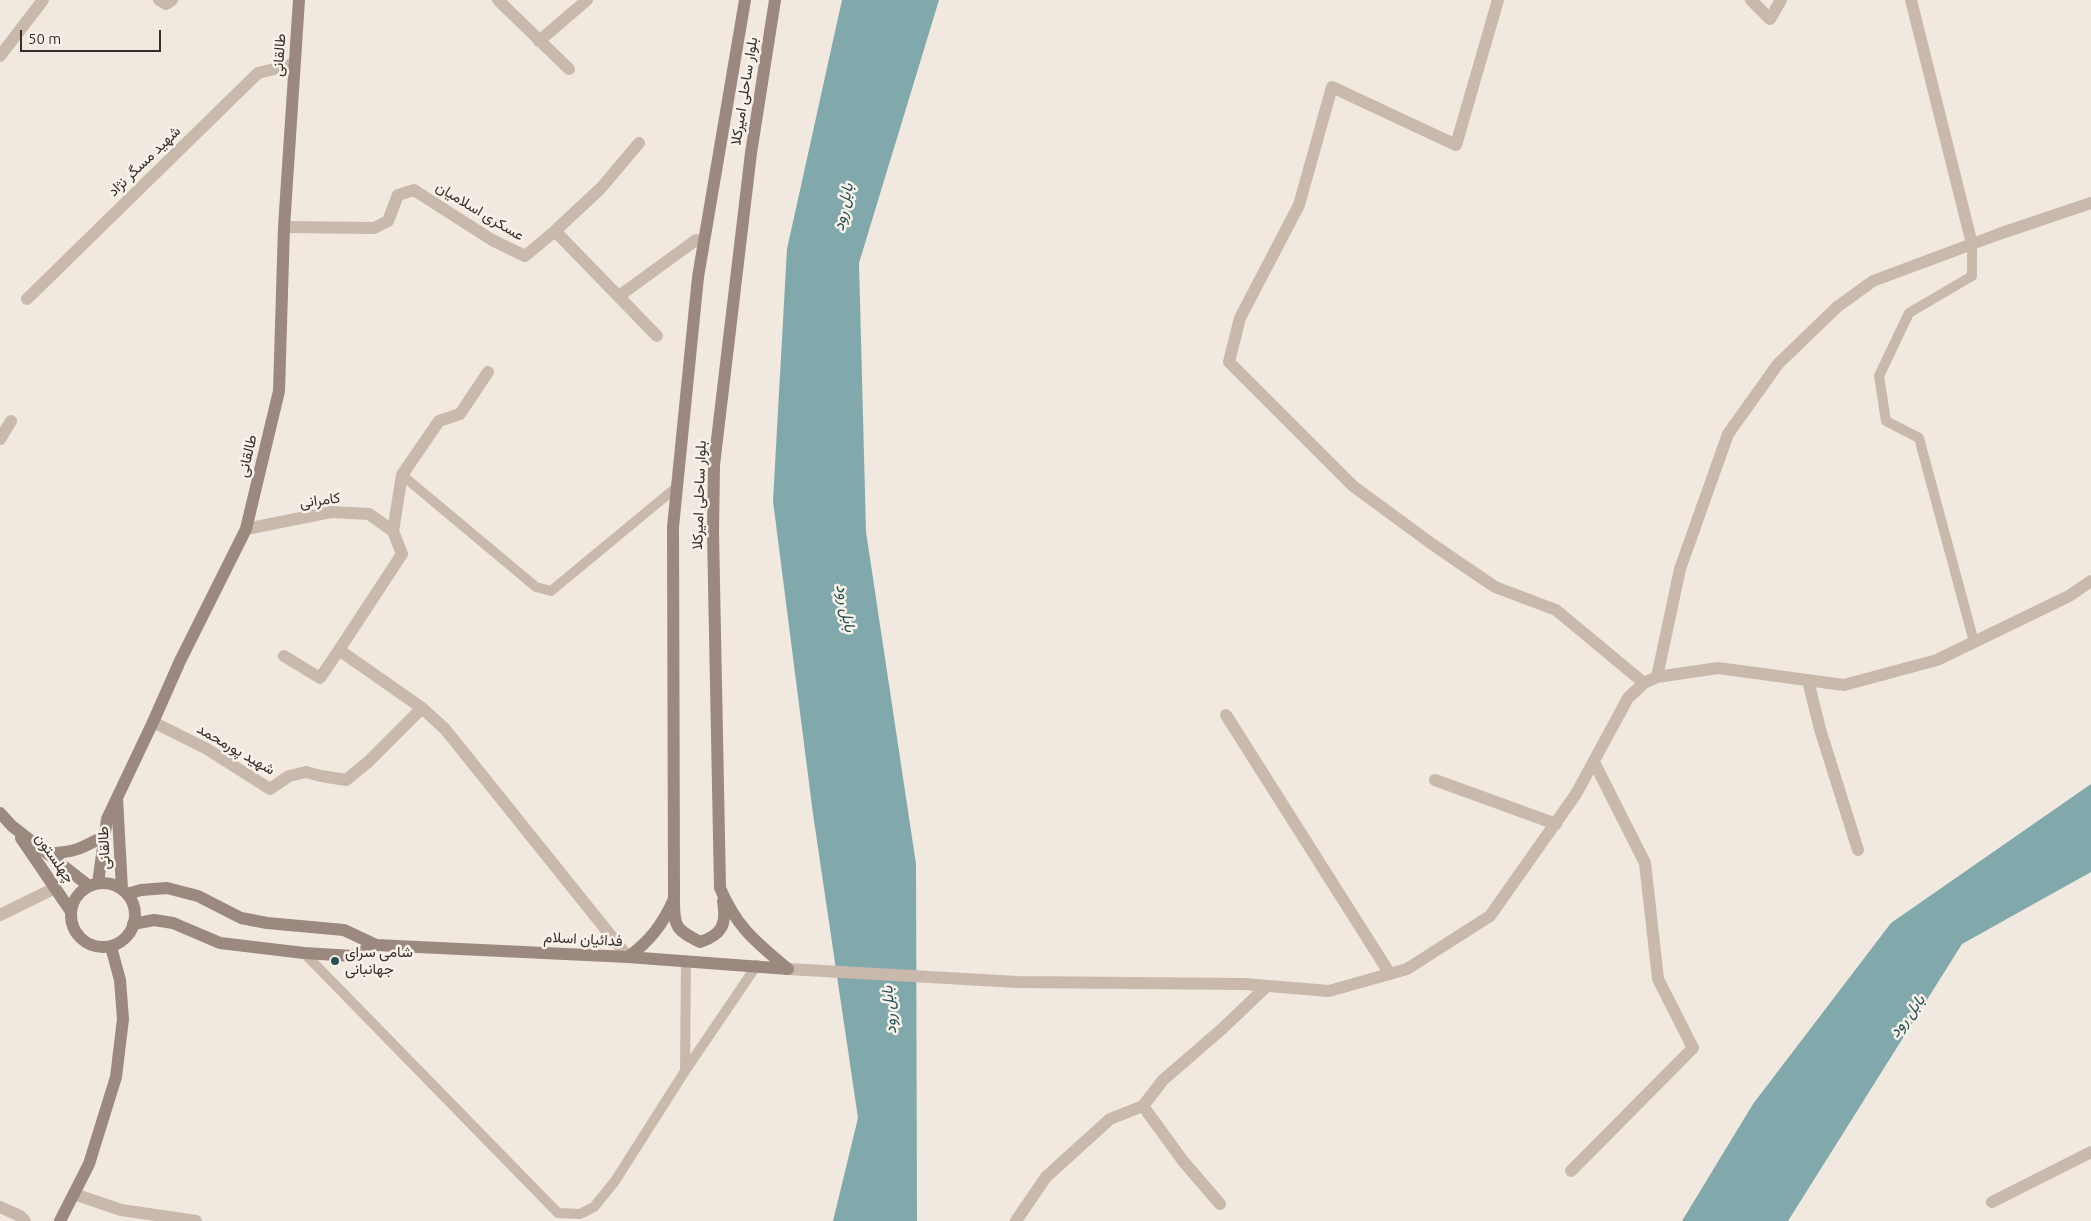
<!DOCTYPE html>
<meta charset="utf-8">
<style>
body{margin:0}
#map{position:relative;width:2091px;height:1221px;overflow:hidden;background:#f1e8df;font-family:Ubuntu,sans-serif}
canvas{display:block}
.scale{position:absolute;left:20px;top:30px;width:141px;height:22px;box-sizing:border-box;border:2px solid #372e2a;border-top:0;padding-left:6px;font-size:15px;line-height:18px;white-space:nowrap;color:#372e2a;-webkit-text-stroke:4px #f8f2eb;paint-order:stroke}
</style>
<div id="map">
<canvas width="2091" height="1221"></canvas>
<div class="scale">50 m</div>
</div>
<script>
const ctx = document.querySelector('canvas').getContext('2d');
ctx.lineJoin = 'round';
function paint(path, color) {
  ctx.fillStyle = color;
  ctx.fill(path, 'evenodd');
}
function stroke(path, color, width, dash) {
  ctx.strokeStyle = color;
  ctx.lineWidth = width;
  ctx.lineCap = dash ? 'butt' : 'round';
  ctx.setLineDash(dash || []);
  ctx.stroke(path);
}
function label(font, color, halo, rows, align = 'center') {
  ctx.font = font + ' Ubuntu,Vazirmatn,sans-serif';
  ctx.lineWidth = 5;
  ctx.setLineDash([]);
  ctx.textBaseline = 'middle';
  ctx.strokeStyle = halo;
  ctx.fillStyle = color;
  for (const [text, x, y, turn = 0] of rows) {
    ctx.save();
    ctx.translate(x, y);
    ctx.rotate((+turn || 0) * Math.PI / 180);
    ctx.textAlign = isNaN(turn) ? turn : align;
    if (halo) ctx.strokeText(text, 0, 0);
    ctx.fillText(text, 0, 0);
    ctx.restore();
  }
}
paint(new Path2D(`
 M 842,0 L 939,0 L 859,263 L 866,532 L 916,864 L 917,1221 L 833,1221 L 858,1118 L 813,814 L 773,501 L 787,249 Z
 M 2091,784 L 2091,872 L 1962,944 L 1788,1221 L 1682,1221 L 1753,1104 L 1891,923 Z`), '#81a9ab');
stroke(new Path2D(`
 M 1972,244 L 1972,276 L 1909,313 L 1879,376 L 1886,421 L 1919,438 L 1974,642
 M 402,475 L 536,587 L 551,591 L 678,486
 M 304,953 L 558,1213 L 580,1214 L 594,1207 L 615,1181 L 685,1071 L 757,965
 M 685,1070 L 686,961`), '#c8b9ac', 10);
stroke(new Path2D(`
 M 159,0 L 166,4 L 172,0
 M 498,0 L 569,69
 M 1498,0 L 1456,145 L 1332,87 L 1299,205 L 1240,318 L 1229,362 L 1353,486 L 1432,544 L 1495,587 L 1556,610 L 1644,683
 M 1751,0 L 1770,19 L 1781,0
 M 1911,0 L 1972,244
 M 539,41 L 587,0
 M 0,56 L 43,0
 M 284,227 L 374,228 L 388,221 L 398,195 L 414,190 L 492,240 L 525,256 L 555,231 L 657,336
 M 555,231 L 601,188 L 639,143
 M 619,296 L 696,240
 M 27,299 L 258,73 L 294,64
 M 488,372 L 460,414 L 439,421 L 402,475 L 393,531 L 402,554 L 339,650 L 422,708 L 445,729 L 628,957
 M 0,439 L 11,421
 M 246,529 L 331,512 L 369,514 L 393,531
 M 284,656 L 320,678 L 339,650
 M 1657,677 L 1680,569 L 1728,434 L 1778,364 L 1837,307 L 1873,281 L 1999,234 L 2091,203
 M 1808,681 L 1820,729 L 1858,850
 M 1226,715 L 1390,974
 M 153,722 L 207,749 L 270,789 L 289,776 L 306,772 L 321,776 L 346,780 L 368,762 L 422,708
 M 1435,780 L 1556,824
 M 0,915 L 55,888
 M 788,969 L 1018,982 L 1244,984 L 1329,991 L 1407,969 L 1490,916 L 1576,794 L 1628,698 L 1644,683 L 1657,677 L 1718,668 L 1844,685 L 1937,660 L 2069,596 L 2091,581
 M 1143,1106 L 1183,1161 L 1220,1204
 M 1571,1171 L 1693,1048 L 1658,979 L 1645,863 L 1594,762
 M 74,1194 L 121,1210 L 196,1221
 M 1992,1202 L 2091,1152
 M 0,1207 L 20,1216 L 25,1221
 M 1016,1221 L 1046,1177 L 1110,1119 L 1143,1106 L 1163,1080 L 1222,1029 L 1267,986`), '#c8b9ac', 12);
stroke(new Path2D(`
 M 775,0 L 751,153 L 714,465 L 713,532 L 720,888 C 737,928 756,942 788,969
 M 117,798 L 122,889
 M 0,813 L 12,826 L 89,886
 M 21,838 L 70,910
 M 47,853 C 73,853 81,849 104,836
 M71 915a32 32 0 1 1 64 0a32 32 0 1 1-64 0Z
 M 98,883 L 107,819 L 153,722 L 180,661 L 246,529 L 279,391 L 284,227 L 299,0
 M 127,894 L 141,890 L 167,888 L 198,896 L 241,918 L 267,923 L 344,930 L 376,945 L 628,957 L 788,969
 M 674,902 C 674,928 677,930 700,942 C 722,935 727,924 723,901
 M 133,924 L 154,920 L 173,923 L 220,943 L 304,953 L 353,956 L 376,945
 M 628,957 C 650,941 663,924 674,899 L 673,527 L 698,277 L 745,0
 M 60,1221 L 89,1164 L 116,1077 L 123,1019 L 120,980 L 111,947`), '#9b887e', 12);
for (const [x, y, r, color] of [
 [335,961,5,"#235154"]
]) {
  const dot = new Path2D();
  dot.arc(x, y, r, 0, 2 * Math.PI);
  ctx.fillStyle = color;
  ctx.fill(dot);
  stroke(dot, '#f8f2eb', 2);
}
label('15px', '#372e2a', '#f8f2eb', [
 ["طالقانی",279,55,-86],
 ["بلوار ساحلی امیرکلا",744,91,-81],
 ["شهید مسگر نژاد",144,161,-44],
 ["عسکری اسلامیان",480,211,31],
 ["طالقانی",247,456,-77],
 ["بلوار ساحلی امیرکلا",699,495,-88],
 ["کامرانی",320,500,-7],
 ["شهید پورمحمد",236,749,30],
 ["طالقانی",104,848,-93],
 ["چهلستون",55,858,55],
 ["فدائیان اسلام",583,939,3]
]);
label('15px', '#372e2a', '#f8f2eb', [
 ["شامی سرای",345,952],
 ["جهانبانی",345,969]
], 'left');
label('italic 16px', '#235154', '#f8f2eb', [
 ["بابل رود",843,207,-78],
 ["بابل رود",846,608,79],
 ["بابل رود",889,1010,-95],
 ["بابل رود",1907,1016,-53]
]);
</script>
